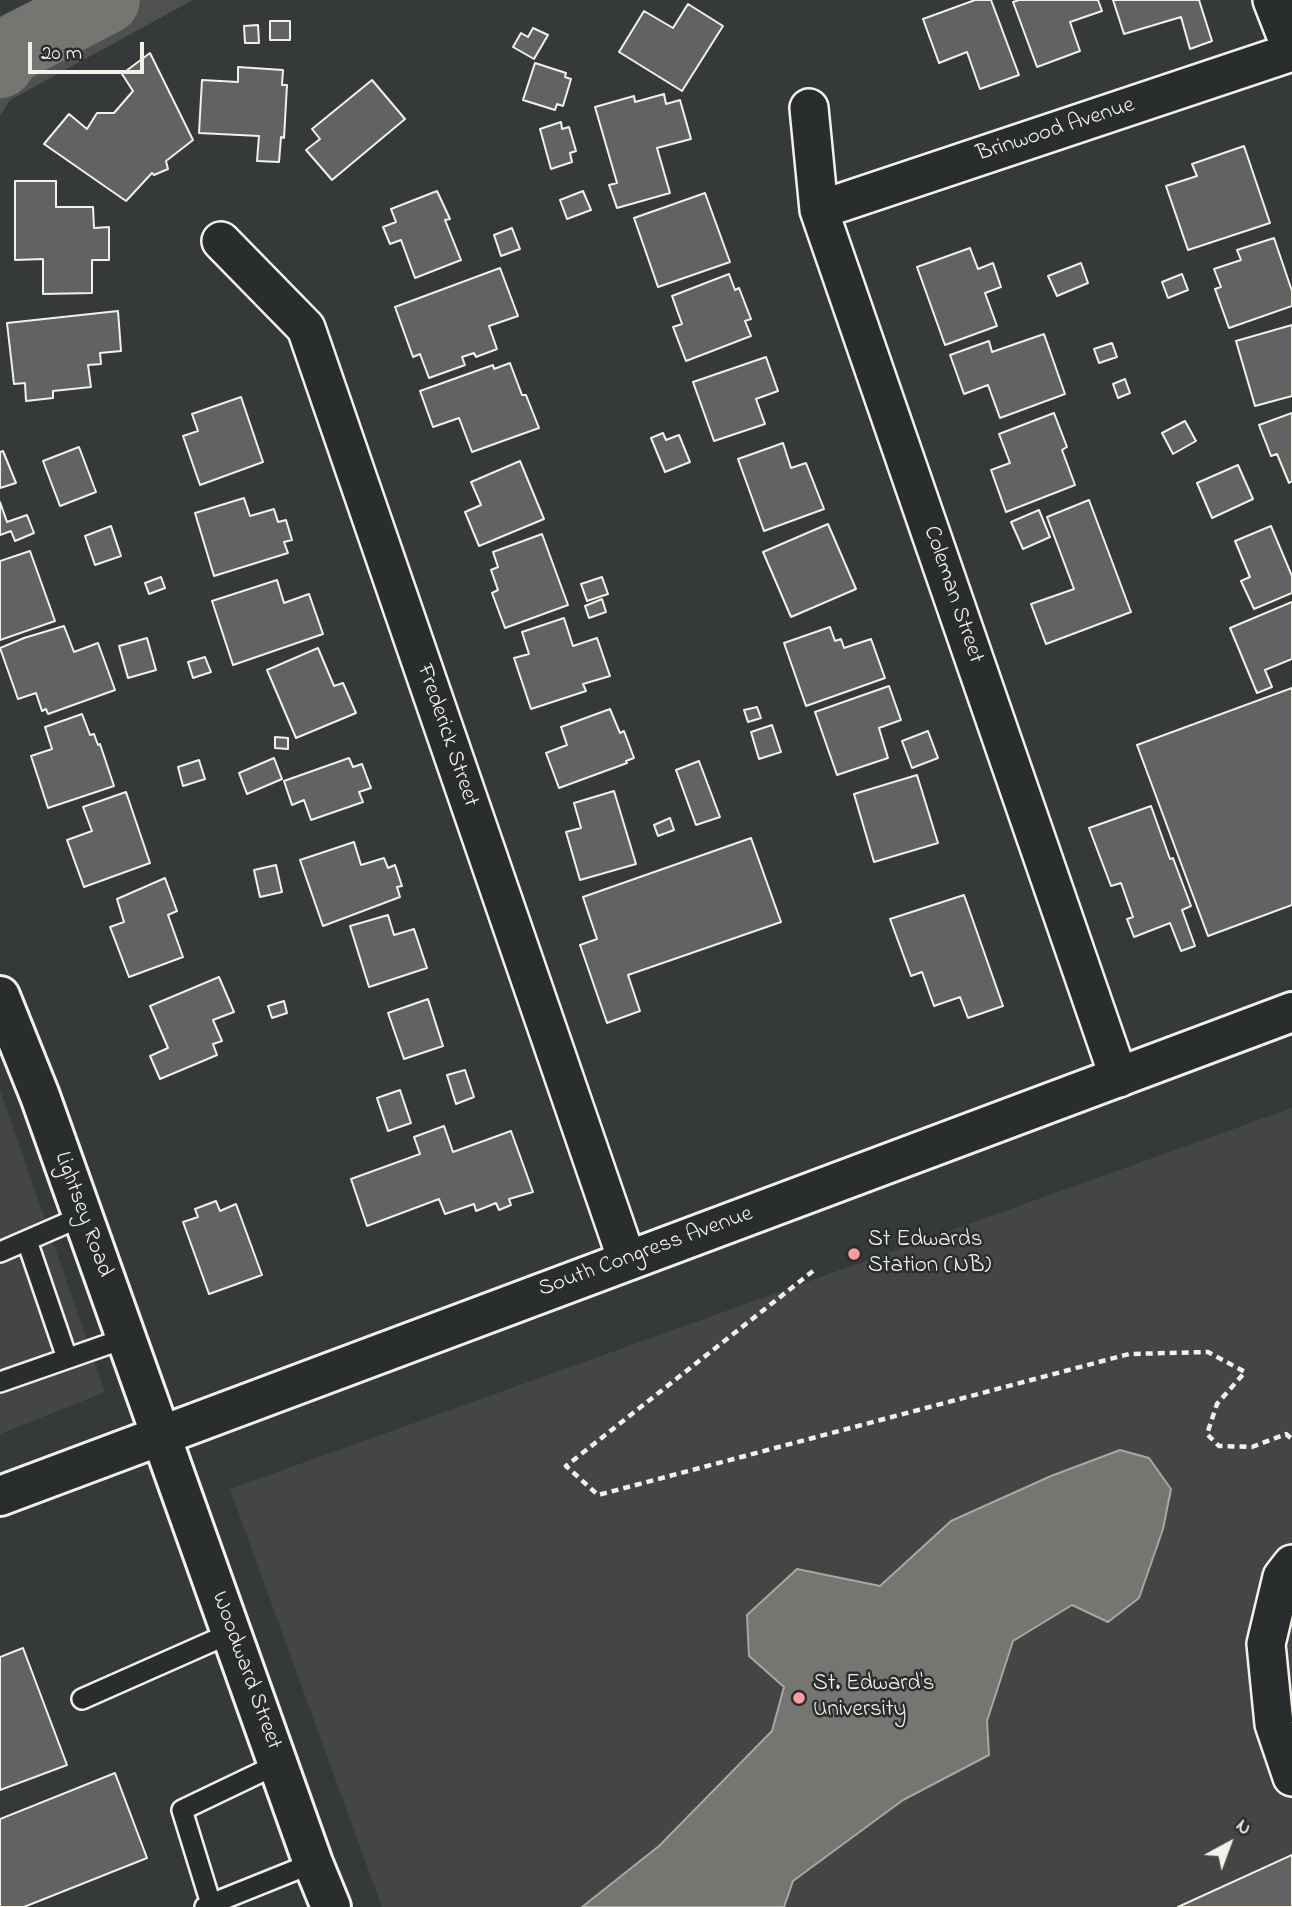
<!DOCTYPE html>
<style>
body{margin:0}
#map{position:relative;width:1292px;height:1907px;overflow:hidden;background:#363939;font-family:"Indie Flower",sans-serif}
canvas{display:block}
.north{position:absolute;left:1194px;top:1809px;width:70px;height:70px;-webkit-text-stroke:5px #2a2d2e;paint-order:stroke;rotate:41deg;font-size:19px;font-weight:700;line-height:28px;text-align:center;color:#f4f1e8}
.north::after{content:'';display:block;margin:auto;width:24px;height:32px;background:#f4f1e8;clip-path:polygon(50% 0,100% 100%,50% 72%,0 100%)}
.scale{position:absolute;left:28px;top:42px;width:116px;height:32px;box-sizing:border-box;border:4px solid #f4f1e8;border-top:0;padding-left:9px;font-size:21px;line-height:24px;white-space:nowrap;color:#f4f1e8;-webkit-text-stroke:5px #2a2d2e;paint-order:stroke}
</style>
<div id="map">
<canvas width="1292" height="1907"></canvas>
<div class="north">N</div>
<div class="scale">20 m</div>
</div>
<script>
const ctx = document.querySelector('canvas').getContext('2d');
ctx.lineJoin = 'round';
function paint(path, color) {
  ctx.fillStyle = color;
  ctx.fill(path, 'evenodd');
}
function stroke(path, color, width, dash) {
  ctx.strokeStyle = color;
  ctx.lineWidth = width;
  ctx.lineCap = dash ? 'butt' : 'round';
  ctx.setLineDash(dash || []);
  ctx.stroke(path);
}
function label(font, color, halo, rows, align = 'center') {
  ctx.font = font + ' "Indie Flower",sans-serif';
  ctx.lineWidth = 5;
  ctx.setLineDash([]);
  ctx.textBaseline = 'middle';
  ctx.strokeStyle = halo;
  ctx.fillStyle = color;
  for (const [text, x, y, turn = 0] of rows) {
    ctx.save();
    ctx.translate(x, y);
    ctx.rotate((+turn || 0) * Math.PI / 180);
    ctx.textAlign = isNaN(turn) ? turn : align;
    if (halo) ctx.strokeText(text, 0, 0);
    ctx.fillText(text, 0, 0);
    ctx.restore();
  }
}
paint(new Path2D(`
 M 0,1090 L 105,1392 L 0,1434 Z
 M 1292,1108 L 1292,1907 L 382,1907 L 230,1489 Z`), '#434645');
paint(new Path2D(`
 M 33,0 L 193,0 L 10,100 L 0,116 L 0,16 Z`), '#4e514f');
const water = new Path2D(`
 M 1120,1450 L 1149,1458 L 1171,1489 L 1163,1529 L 1139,1598 L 1108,1622 L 1072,1605 L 1013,1641 L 987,1721 L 989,1755 L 903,1800 L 793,1881 L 784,1907 L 582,1907 L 659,1846 L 772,1731 L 784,1687 L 749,1656 L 747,1615 L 797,1569 L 880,1586 L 951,1521 L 1051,1476 Z`);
paint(water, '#757572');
stroke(water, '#a8a7a1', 2);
stroke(new Path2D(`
 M 0,64 L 9,51 L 106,0`), '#757572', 68);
const building = new Path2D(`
 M 975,0 L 991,0 L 1019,75 L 980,89 L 967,52 L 939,63 L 923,19 Z
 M 1019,0 L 1098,0 L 1102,11 L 1070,22 L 1080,51 L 1037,67 L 1013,2 Z
 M 1113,0 L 1199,0 L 1212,41 L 1190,49 L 1181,17 L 1124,34 Z
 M 688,4 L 723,26 L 682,91 L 619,52 L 644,11 L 673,28 Z
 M 270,21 L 290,21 L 290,40 L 270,40 Z
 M 258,25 L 259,43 L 245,43 L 244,26 Z
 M 533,28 L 548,35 L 534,59 L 513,47 L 521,33 L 528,37 Z
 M 150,53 L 193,140 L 166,161 L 168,169 L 154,175 L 152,173 L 126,201 L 44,144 L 69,114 L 87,129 L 97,113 L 114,113 L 133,91 L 122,74 Z
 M 535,63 L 566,73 L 565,77 L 571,79 L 563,106 L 557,104 L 555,110 L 523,100 Z
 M 238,67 L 283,70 L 282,85 L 287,85 L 284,138 L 281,137 L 279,162 L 257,161 L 259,136 L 199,133 L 202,80 L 238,82 Z
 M 372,80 L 405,119 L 332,180 L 306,150 L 320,139 L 312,129 Z
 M 664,94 L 666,104 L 680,100 L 691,139 L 657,148 L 670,193 L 617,208 L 609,185 L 617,183 L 595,107 L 634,96 L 635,102 Z
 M 561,122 L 562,129 L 569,127 L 576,151 L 570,153 L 572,162 L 551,169 L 540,129 Z
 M 1244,146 L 1270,223 L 1188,250 L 1166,186 L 1197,176 L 1192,164 Z
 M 15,181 L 56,181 L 56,207 L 93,207 L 94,228 L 109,227 L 109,260 L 92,260 L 92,293 L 43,294 L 43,259 L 15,260 Z
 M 437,191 L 450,219 L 445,220 L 461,260 L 415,278 L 401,240 L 390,244 L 383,227 L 396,222 L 391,209 Z
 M 583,191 L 591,210 L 567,219 L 560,200 Z
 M 705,193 L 730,262 L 658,287 L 634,218 Z
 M 512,228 L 520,249 L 501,256 L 494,235 Z
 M 1274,238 L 1292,291 L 1292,306 L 1229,328 L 1215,289 L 1221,287 L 1214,269 L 1241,260 L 1237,250 Z
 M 970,248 L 978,269 L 993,263 L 1001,287 L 985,293 L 997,326 L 945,345 L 917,267 Z
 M 1081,263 L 1088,283 L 1057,296 L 1048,276 Z
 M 500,268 L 518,316 L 489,326 L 497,349 L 476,357 L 474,353 L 462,357 L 465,365 L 429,378 L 420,354 L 413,357 L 395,307 Z
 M 729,274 L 735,290 L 739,288 L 751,319 L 745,321 L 751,336 L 686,361 L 673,327 L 682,324 L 672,296 Z
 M 1182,274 L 1188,290 L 1168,298 L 1162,282 Z
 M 118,311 L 121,351 L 100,353 L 101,364 L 88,365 L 91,387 L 53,391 L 53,398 L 26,401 L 25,383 L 14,384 L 7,323 Z
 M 1292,325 L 1292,396 L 1255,406 L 1236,341 Z
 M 1044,334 L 1065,394 L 1000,418 L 988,385 L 964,394 L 950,355 L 989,341 L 992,352 Z
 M 1112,343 L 1117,357 L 1099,363 L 1094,349 Z
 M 766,357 L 778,391 L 756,399 L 765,424 L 714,441 L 693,382 Z
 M 510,363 L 522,395 L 526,395 L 539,428 L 472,452 L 459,418 L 433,427 L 420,391 L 493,365 L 494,369 Z
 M 1125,379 L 1130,393 L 1118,398 L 1113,384 Z
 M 241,397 L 263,462 L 200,485 L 183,436 L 198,431 L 192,414 Z
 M 1054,413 L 1067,447 L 1062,450 L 1075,485 L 1006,512 L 991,470 L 1010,463 L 999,434 Z
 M 1292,413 L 1292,481 L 1289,483 L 1277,454 L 1271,456 L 1259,425 Z
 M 1185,421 L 1196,441 L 1173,454 L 1162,433 Z
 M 663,433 L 666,440 L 679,435 L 690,462 L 665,472 L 651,438 Z
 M 783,443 L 791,468 L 806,463 L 824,509 L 764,531 L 738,459 Z
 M 79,447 L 96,492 L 60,506 L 43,461 Z
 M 3,451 L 16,483 L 0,488 L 0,452 Z
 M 520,461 L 544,519 L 479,546 L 465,512 L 481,505 L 471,482 Z
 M 1238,465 L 1253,499 L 1212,518 L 1197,483 Z
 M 244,498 L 250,516 L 274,509 L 278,522 L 286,520 L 292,540 L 284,542 L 288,553 L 214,576 L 195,513 Z
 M 1089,500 L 1131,612 L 1046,644 L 1031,604 L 1074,589 L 1047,517 Z
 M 0,502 L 7,522 L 27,515 L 34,533 L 15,541 L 11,531 L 0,535 Z
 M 1039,510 L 1050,537 L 1023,549 L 1011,522 Z
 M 828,524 L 856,589 L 791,617 L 763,552 Z
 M 111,526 L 121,556 L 95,565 L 85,536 Z
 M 1271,526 L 1292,576 L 1292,593 L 1254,609 L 1241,581 L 1250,577 L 1235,541 Z
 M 542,534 L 568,605 L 505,628 L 492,593 L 498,590 L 491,570 L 498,567 L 493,552 Z
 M 30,551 L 55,621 L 0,640 L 0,561 Z
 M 161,577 L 165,588 L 149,594 L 145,583 Z
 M 602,577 L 608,594 L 587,601 L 581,584 Z
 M 277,580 L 284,603 L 309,594 L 323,634 L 233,665 L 212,601 Z
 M 602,599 L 606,612 L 589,618 L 585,606 Z
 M 1292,602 L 1292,659 L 1265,670 L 1272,687 L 1257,693 L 1230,628 Z
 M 564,618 L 573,646 L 597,638 L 610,676 L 583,684 L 586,691 L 531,709 L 514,658 L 529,654 L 522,632 Z
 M 64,626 L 74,652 L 98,643 L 115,690 L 48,714 L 46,709 L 42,711 L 36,693 L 18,699 L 0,648 L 24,638 Z
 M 830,627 L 835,641 L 841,639 L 844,648 L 871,639 L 885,678 L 806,706 L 784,643 Z
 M 147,638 L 156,670 L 128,678 L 119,646 Z
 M 318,648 L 334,686 L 343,683 L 356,713 L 296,738 L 267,670 Z
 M 205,657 L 211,672 L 193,678 L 188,662 Z
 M 889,686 L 901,720 L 879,728 L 888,758 L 837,775 L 815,712 Z
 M 1292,688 L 1292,905 L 1208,936 L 1137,745 Z
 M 757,707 L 761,718 L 748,722 L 744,710 Z
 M 610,709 L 620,733 L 624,731 L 634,758 L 626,761 L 627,763 L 559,788 L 546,753 L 567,745 L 561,727 Z
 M 82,714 L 90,735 L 94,734 L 98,745 L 100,744 L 114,786 L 48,808 L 31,756 L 52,749 L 45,727 Z
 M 772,725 L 781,752 L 759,759 L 751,732 Z
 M 928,731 L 938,758 L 912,768 L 902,741 Z
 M 275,737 L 288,738 L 288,749 L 275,748 Z
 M 274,758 L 282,779 L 247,794 L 239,773 Z
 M 349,758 L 353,767 L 362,764 L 371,788 L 359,792 L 363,802 L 311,820 L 304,800 L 292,805 L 284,781 Z
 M 199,760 L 205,779 L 183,786 L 178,767 Z
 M 699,761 L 720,817 L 696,825 L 676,770 Z
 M 917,775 L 938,843 L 874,862 L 854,794 Z
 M 614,791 L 636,864 L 580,880 L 566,832 L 581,828 L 574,803 Z
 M 126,792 L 150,863 L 84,887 L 67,840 L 92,831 L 83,807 Z
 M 1151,806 L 1170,859 L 1173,858 L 1191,906 L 1182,910 L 1195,946 L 1181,951 L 1170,923 L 1134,937 L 1127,919 L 1133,917 L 1121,883 L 1111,886 L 1089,828 Z
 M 670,818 L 674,830 L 658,836 L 654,825 Z
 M 751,838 L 781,922 L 628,975 L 640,1011 L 607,1023 L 580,945 L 597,939 L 583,897 Z
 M 354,842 L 361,865 L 384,858 L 388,868 L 395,865 L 402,886 L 397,887 L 400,897 L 323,926 L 300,860 Z
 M 276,865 L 282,892 L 260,897 L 254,870 Z
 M 165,878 L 177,911 L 168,915 L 183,957 L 129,977 L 110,927 L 124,922 L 117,899 Z
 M 964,895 L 1003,1006 L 968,1018 L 960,997 L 934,1006 L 922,972 L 911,976 L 890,919 Z
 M 388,915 L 394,935 L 414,929 L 427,968 L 369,987 L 350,926 Z
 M 219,977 L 234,1012 L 213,1020 L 222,1041 L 213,1044 L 217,1055 L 160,1079 L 150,1056 L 168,1048 L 150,1006 Z
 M 428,999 L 443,1046 L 404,1059 L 388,1013 Z
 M 284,1001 L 287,1013 L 272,1018 L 268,1006 Z
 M 465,1070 L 474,1097 L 456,1104 L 447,1075 Z
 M 400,1090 L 411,1123 L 388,1131 L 377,1098 Z
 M 444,1126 L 453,1152 L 511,1131 L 533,1192 L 509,1199 L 511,1205 L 499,1210 L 496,1203 L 476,1211 L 474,1204 L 445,1214 L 439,1199 L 367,1226 L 351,1179 L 420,1154 L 414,1137 Z
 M 216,1201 L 220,1211 L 236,1204 L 262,1275 L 209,1294 L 183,1222 L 198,1217 L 195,1209 Z
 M 23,1648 L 67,1765 L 0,1790 L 0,1657 Z
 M 115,1773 L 147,1858 L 24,1907 L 0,1907 L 0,1819 Z
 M 1292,1855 L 1292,1907 L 1178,1907 Z`);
paint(building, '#616362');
stroke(building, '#f4f1e8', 2);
const lane = new Path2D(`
 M 27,1241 L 67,1358
 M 0,1252 L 83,1216
 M 0,1382 L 126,1338
 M 82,1699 L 231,1633
 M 211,1904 L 313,1863
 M 205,1907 L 211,1904 L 182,1810 L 278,1764`);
const street = new Path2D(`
 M 1272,0 L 1292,51
 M 809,108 L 819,210 L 1119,1078
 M 819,210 L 1292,52
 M 221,241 L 306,328 L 627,1260
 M 1292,1564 L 1282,1577 L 1266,1644 L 1274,1724 L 1292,1777`);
const secondary = new Path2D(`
 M 0,996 L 40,1096 L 313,1863 L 331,1907`);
const primary = new Path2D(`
 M 0,1496 L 1292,1012`);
stroke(lane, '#f4f1e8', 24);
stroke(street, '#f4f1e8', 42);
stroke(secondary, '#f4f1e8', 44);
stroke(primary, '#f4f1e8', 44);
stroke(new Path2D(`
 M 813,1271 L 566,1466 L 598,1495 L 1129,1354 L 1208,1352 L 1245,1372 L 1217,1404 L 1207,1434 L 1219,1446 L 1252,1447 L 1286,1434 L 1292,1439`), '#f4f1e8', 4.5, [7, 5]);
stroke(lane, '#2a2d2e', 19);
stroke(street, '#2a2d2e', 37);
stroke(secondary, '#2a2d2e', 38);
stroke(primary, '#2a2d2e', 38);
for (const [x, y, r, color] of [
 [854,1254,7,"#ff9aa2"],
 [799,1698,7,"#ff9aa2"]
]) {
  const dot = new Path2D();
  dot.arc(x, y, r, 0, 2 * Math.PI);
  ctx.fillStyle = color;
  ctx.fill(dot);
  stroke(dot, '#2a2d2e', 2.5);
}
label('23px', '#f4f1e8', '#2a2d2e', [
 ["Brinwood Avenue",1056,131,-18],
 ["Coleman Street",952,595,71],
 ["Frederick Street",446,736,71],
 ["Lightsey Road",82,1215,70],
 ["South Congress Avenue",646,1253,-20],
 ["Woodward Street",245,1671,70]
]);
label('23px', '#f4f1e8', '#2a2d2e', [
 ["St Edwards",868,1241],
 ["Station (NB)",868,1267],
 ["St. Edward's",813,1685],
 ["University",813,1711]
], 'left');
</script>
